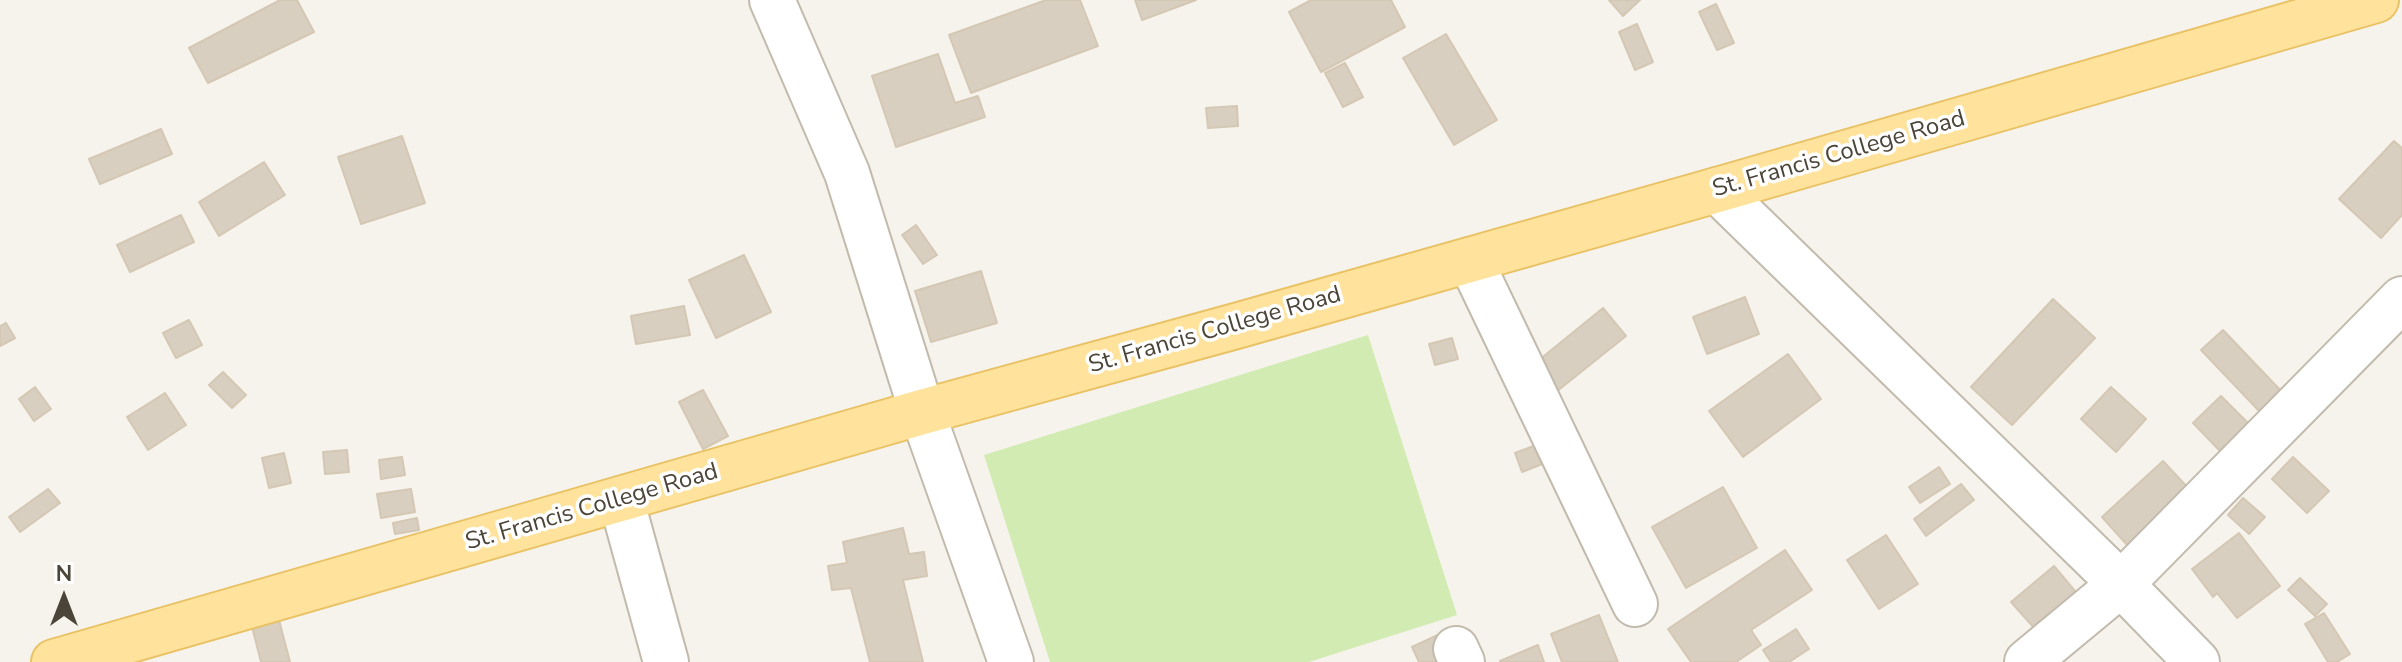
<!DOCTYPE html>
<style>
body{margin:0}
#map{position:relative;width:2402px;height:662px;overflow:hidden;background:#f6f3ec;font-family:"Nunito Sans",sans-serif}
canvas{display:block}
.north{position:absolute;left:24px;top:558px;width:80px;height:80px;-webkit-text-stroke:6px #fff;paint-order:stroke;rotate:0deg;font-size:22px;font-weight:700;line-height:32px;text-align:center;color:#4b4438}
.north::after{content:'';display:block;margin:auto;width:28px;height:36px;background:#4b4438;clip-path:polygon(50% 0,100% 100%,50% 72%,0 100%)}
</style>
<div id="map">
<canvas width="2402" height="662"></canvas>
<div class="north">N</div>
</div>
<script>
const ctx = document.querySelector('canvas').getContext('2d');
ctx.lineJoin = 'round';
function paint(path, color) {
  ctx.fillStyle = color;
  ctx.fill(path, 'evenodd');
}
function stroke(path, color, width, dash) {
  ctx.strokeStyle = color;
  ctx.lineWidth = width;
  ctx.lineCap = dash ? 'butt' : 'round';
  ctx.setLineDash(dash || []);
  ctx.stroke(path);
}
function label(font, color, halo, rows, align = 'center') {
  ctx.font = font + ' "Nunito Sans",sans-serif';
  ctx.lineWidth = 7;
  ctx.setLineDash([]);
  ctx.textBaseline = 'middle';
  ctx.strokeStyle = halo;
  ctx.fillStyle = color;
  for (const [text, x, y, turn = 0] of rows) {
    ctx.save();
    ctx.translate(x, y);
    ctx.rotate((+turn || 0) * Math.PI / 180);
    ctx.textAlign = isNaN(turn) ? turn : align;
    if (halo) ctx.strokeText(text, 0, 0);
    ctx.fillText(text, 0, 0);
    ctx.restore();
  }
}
paint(new Path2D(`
 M 1368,335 L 1457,615 L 1309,662 L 1050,662 L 984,455 Z`), '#d2ebb3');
const building = new Path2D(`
 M 280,0 L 297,0 L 314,32 L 208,83 L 189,48 Z
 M 1046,0 L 1080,0 L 1098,46 L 971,93 L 949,35 Z
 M 1135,0 L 1196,0 L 1142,20 Z
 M 1311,0 L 1391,0 L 1405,27 L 1321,72 L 1289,12 Z
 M 1609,0 L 1640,0 L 1623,16 Z
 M 1716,4 L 1734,43 L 1717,50 L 1699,12 Z
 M 1637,24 L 1653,62 L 1635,70 L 1619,32 Z
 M 1446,34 L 1497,120 L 1454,145 L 1403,58 Z
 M 938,54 L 955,103 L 978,96 L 985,117 L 896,147 L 872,76 Z
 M 1345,63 L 1363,97 L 1343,107 L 1325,73 Z
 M 1237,106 L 1238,126 L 1208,128 L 1206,108 Z
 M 161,129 L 172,154 L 100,184 L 89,159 Z
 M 402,136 L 425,203 L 361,224 L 338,157 Z
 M 2394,141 L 2402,148 L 2402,215 L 2381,238 L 2339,199 Z
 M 264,162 L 285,195 L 219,236 L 199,202 Z
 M 181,215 L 194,242 L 130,272 L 117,245 Z
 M 916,225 L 937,255 L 923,264 L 902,235 Z
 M 744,255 L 771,312 L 716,338 L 689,280 Z
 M 981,271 L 997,323 L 931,342 L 915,291 Z
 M 1745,297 L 1759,334 L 1707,354 L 1693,317 Z
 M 2053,299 L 2095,338 L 2012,425 L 1971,387 Z
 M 684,306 L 690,335 L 636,344 L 631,316 Z
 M 1603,308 L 1626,336 L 1551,396 L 1528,369 Z
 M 189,320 L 202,345 L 176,358 L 163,333 Z
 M 6,323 L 15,338 L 0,346 L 0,326 Z
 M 2223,330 L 2283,393 L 2261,413 L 2201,350 Z
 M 1452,338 L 1458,359 L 1435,365 L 1429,344 Z
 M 1788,354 L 1821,399 L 1743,457 L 1709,411 Z
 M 223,372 L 246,395 L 232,408 L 209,385 Z
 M 35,387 L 51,409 L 34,421 L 19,399 Z
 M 2111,387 L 2146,419 L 2116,452 L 2081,419 Z
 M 703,390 L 728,436 L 703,449 L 679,402 Z
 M 165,393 L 186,425 L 148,450 L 127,417 Z
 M 2221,396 L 2249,424 L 2221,452 L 2193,423 Z
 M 1547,441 L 1555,459 L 1522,472 L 1515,453 Z
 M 347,450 L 349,472 L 325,474 L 323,452 Z
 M 284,453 L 291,483 L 269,488 L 262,458 Z
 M 402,457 L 405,475 L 381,479 L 379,460 Z
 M 2293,457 L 2329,491 L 2307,513 L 2272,479 Z
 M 2163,461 L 2190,490 L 2128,546 L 2102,517 Z
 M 1939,467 L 1950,484 L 1920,503 L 1909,487 Z
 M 1961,484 L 1974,500 L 1926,536 L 1914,519 Z
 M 1723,487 L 1757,548 L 1686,588 L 1652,527 Z
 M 48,489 L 60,503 L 20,532 L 9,517 Z
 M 411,489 L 415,512 L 381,518 L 377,494 Z
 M 2243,498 L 2265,517 L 2249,534 L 2228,515 Z
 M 417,518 L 419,530 L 395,534 L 393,523 Z
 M 903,528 L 909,554 L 924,552 L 927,576 L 903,580 L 923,662 L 870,662 L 851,588 L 832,590 L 828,566 L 847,563 L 843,542 Z
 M 2239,533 L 2280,586 L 2237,618 L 2217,593 L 2213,597 L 2192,569 Z
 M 1886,535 L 1918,584 L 1879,609 L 1847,560 Z
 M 1785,550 L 1812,590 L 1751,630 L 1761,645 L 1736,662 L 1691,662 L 1668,629 Z
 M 2054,566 L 2085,603 L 2043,638 L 2011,602 Z
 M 2300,578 L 2327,604 L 2315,616 L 2288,590 Z
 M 2324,613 L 2350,654 L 2337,662 L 2328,662 L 2305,624 Z
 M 1599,615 L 1618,662 L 1562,662 L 1551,634 Z
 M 279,620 L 290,662 L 261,662 L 252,627 Z
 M 1796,629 L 1809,649 L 1789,662 L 1771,662 L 1763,650 Z
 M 1442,633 L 1456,662 L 1419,662 L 1412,647 Z
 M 1538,645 L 1544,662 L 1500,662 L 1500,661 Z`);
paint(building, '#d9cfc0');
stroke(building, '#d4c7b3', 2);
const minor = new Path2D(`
 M 772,0 L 847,173 L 922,412 L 1011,662
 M 1717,190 L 2121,584 L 2197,662
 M 1470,260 L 1635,604
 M 621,499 L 666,662
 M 1456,649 L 1462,662
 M 2027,662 L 2121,584 L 2402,299`);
const major = new Path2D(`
 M 54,662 L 922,412 L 1236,326 L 1717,190 L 2376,0`);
stroke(minor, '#c2bbad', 48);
stroke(major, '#e9c266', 48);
stroke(minor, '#fff', 44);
stroke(major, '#ffe39c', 44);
label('24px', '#4b4438', '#fff', [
 ["St. Francis College Road",1839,155,-16],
 ["St. Francis College Road",1215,331,-16],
 ["St. Francis College Road",592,508,-16]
]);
</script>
